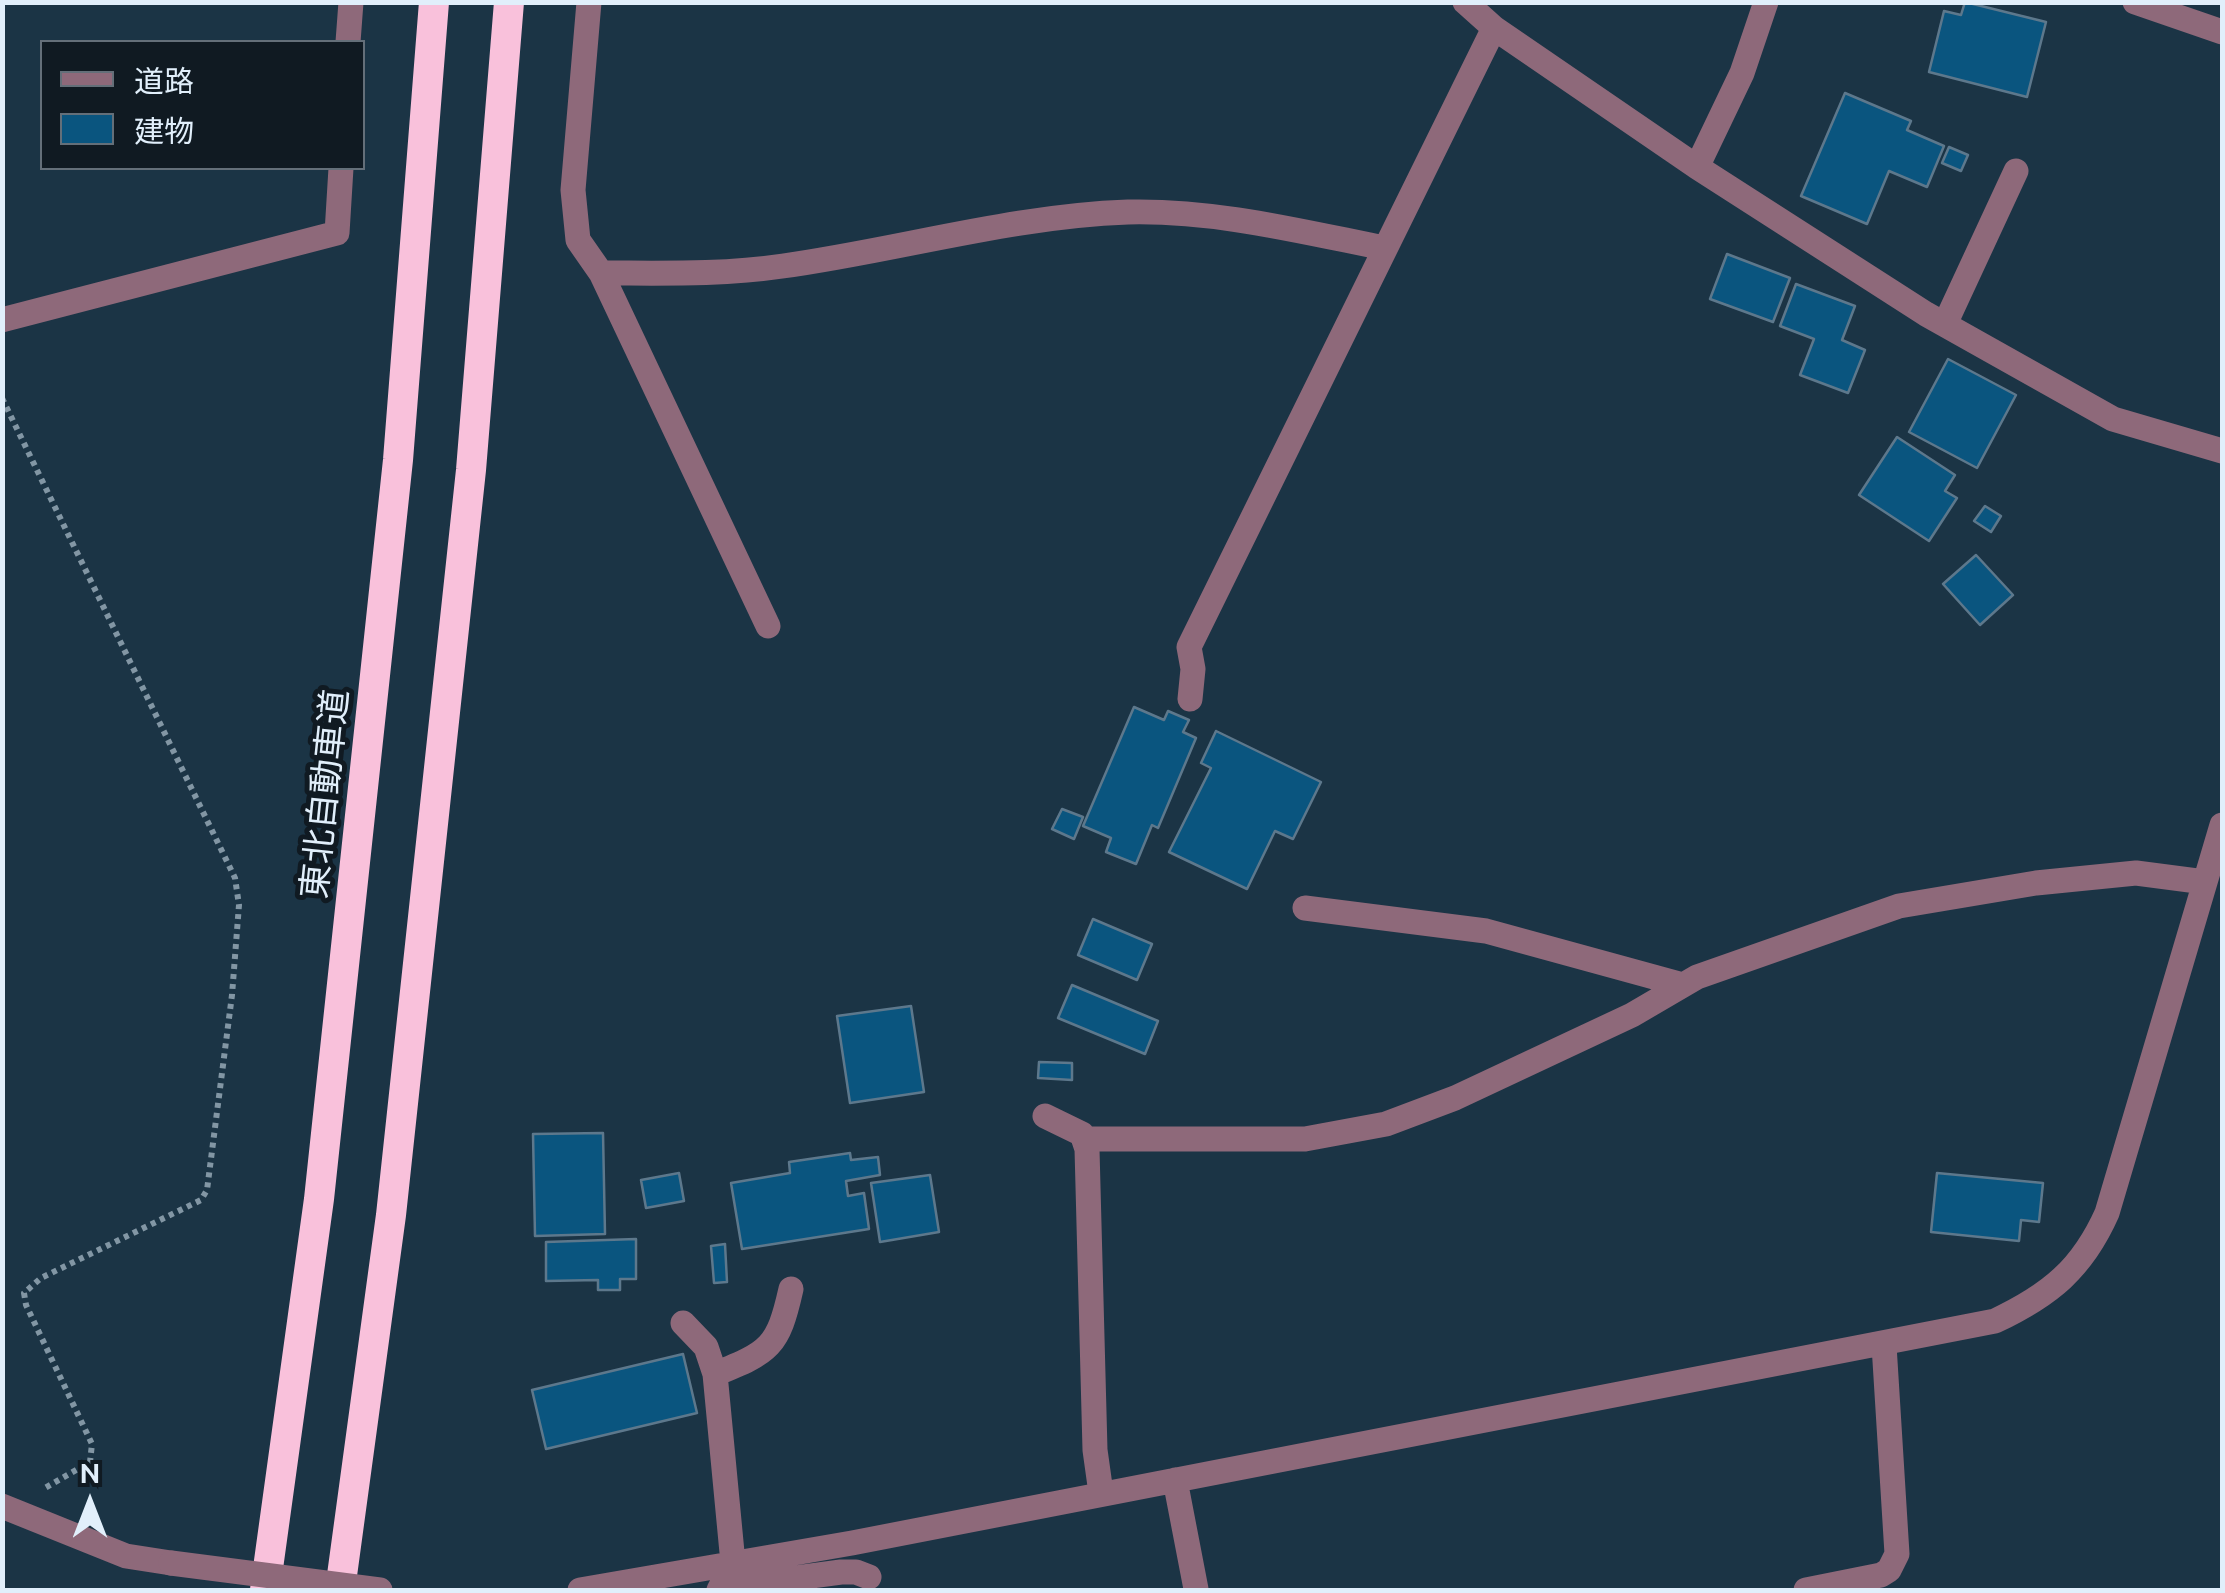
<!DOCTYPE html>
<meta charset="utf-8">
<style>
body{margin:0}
#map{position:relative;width:2225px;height:1593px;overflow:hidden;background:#1b3445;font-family:Ubuntu,"Noto Sans JP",sans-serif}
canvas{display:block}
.frame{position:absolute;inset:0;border:5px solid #e1effb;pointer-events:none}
.legend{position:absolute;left:40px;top:40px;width:325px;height:130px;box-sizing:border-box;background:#101a22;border:2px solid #646f79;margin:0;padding:12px 18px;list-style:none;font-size:30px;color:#e1effb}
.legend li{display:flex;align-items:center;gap:20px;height:50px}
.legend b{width:50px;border:2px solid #646f79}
.north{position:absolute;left:40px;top:1453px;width:100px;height:100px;-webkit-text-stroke:8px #101a22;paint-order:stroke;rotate:0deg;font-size:28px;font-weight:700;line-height:40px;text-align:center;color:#e1effb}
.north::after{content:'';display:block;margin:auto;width:35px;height:45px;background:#e1effb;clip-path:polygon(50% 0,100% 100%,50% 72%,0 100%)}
</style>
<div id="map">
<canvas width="2225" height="1593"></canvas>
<div class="frame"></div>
<ul class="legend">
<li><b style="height:12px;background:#8e697a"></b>道路</li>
<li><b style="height:28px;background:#0a557f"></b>建物</li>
</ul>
<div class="north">N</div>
</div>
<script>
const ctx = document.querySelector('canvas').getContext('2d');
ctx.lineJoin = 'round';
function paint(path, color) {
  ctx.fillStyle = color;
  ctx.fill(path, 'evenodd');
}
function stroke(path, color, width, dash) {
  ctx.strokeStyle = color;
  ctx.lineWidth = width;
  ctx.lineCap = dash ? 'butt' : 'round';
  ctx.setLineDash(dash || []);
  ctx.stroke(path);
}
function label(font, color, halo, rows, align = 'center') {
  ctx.font = font + ' Ubuntu,"Noto Sans JP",sans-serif';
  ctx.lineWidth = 10;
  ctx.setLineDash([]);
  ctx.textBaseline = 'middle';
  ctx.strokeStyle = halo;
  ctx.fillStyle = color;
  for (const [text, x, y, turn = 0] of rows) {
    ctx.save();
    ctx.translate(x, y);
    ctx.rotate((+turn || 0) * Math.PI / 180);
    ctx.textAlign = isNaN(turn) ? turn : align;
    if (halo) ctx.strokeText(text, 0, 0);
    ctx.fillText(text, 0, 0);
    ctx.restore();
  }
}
const building = new Path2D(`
 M 1965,2 L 2046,22 L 2027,97 L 1929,72 L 1944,11 L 1961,15 Z
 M 1845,93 L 1911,121 L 1907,130 L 1944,146 L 1927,187 L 1889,171 L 1867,224 L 1801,196 Z
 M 1949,147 L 1968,155 L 1961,171 L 1942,163 Z
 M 1727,254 L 1790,278 L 1773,322 L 1710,299 Z
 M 1796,284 L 1855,306 L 1842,340 L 1865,350 L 1848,393 L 1800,375 L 1814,339 L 1780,326 Z
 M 1948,359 L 2016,395 L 1977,468 L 1909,432 Z
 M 1897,437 L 1955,475 L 1945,491 L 1957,498 L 1929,541 L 1859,495 Z
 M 1985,506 L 2001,516 L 1991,532 L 1974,521 Z
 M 1976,555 L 2013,595 L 1980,625 L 1943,584 Z
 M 1134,707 L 1164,720 L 1168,711 L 1189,720 L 1183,732 L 1196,738 L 1158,828 L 1152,825 L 1136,864 L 1106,852 L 1111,838 L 1083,826 Z
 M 1216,731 L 1321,782 L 1293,839 L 1275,831 L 1247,889 L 1169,852 L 1211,768 L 1201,763 Z
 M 1062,809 L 1083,817 L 1074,839 L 1052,829 Z
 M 1093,919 L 1152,944 L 1137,980 L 1078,955 Z
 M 1072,985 L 1158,1021 L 1145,1054 L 1058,1018 Z
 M 911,1006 L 924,1092 L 850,1103 L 837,1016 Z
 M 1039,1062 L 1072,1063 L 1072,1080 L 1038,1078 Z
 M 603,1133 L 605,1234 L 535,1236 L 533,1134 Z
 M 850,1153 L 851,1160 L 878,1157 L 880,1175 L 846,1181 L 848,1196 L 864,1193 L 869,1229 L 742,1249 L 731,1183 L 790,1173 L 789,1162 Z
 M 679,1173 L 684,1201 L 646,1208 L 641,1180 Z
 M 1937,1173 L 2043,1183 L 2039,1222 L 2021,1220 L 2019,1241 L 1931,1232 Z
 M 930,1175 L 939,1232 L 880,1242 L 871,1183 Z
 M 636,1239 L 636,1279 L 620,1279 L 620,1290 L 598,1290 L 598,1280 L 546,1281 L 546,1242 Z
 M 725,1244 L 727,1282 L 714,1283 L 711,1246 Z
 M 683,1354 L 697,1413 L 546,1449 L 532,1390 Z`);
paint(building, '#0a557f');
stroke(building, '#5d788c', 2.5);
stroke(new Path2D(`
 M 2,398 L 235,878 L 239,905 L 232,995 L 207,1190 L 201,1200 L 41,1278 L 24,1293 L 26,1305 L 92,1444 L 90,1462 L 45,1488`), '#8296a4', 6, [5, 5]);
stroke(new Path2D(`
 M 589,2 L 573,190 L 578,240 L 601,273 L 768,626
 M 1465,2 L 1494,28 L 1697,167 L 1926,314 L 2113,419 L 2222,451
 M 2135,2 L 2222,32
 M 348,42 L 351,2
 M 1697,167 L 1742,73 L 1766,2
 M 601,273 C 662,273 722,275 783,266 C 898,250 1012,216 1128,212 C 1215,210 1299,231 1384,248
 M 2,320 L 337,233 L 341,168
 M 1945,324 L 2016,171
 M 1190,699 L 1193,669 L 1189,647 L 1494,28
 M 1305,908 L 1486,931 L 1683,985
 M 1045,1116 L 1082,1134 L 1087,1149 L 1095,1450 L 1101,1493
 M 1084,1139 L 1305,1139 L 1386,1124 L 1455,1098 L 1632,1015 L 1697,977 L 1899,906 L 2036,883 L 2136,873 L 2205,882
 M 683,1323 L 706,1347 L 715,1374 L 733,1563 L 719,1590
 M 715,1374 C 770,1352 778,1347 791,1289
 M 1175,1480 L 1196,1589
 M 2,1506 L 126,1556 L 171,1563
 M 722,1588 L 841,1572 L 856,1572 L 869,1577
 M 580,1590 L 852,1543 L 1995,1321 C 2050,1295 2082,1269 2107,1213 L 2222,825
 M 1806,1590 L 1881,1575 L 1889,1570 L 1897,1554 L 1884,1345`), '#8e697a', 25);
stroke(new Path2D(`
 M 265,1590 L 319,1199 L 398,460 L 434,2
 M 340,1590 L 391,1215 L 471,470 L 509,2`), '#f9c1db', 30);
stroke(new Path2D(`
 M 171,1563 L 380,1590`), '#8e697a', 25);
label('35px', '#e1effb', '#101a22', [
 ["東北自動車道",325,794,-84]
]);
</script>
